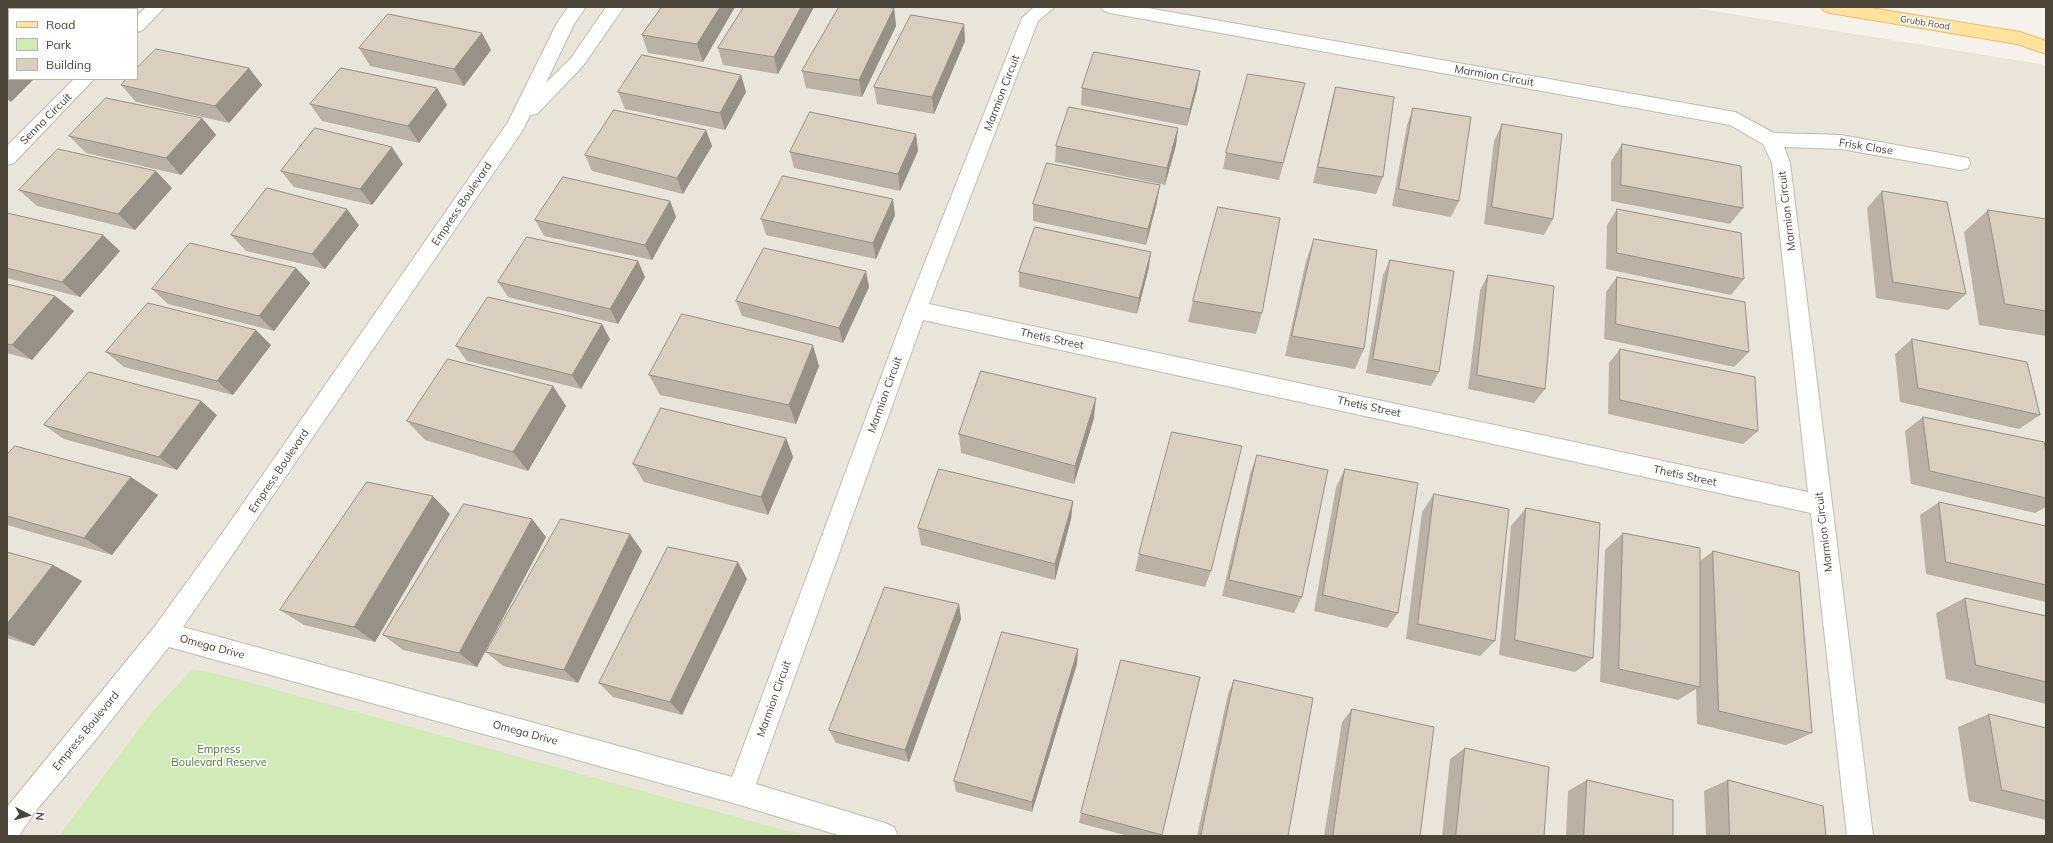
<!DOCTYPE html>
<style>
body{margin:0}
#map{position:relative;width:2053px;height:843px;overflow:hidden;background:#f6f3ec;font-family:Mulish,sans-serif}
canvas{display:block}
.frame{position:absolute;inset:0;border:8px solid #4b4439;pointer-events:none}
.legend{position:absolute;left:8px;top:8px;width:130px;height:72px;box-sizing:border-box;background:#fff;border:1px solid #b7b4b0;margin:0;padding:5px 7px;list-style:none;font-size:12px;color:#4b4439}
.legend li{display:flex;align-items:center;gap:8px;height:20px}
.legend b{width:20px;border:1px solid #b7b4b0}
.north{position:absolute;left:8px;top:795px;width:40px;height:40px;-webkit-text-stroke:3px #fff;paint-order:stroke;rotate:96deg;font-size:11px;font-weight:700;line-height:16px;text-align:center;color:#4b4439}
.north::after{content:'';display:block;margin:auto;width:14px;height:18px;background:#4b4439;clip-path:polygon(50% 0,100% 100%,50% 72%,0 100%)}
</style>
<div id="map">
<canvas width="2053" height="843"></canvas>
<div class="frame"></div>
<ul class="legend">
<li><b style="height:5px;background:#ffe39c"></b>Road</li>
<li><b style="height:11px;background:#d2eab5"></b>Park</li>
<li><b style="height:11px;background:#d8cfc1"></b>Building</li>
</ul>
<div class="north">N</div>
</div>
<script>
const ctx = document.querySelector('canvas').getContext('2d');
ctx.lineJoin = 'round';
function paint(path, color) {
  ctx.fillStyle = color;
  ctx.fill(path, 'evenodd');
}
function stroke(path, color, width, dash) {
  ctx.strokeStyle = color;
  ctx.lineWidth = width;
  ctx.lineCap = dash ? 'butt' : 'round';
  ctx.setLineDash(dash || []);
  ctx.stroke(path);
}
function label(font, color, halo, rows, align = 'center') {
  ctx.font = font + ' Mulish,sans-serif';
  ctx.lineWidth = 3;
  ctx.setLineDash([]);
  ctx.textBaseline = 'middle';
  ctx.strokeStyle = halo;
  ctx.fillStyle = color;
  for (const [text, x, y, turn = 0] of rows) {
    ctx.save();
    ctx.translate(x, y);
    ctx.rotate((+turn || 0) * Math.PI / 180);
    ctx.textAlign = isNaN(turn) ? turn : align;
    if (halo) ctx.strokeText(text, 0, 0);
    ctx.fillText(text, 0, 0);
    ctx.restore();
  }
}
paint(new Path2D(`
 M 7,7 L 1689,7 L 2046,65 L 2046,836 L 7,836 ZM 9,9 L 137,9 L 137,79 L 9,79 Z`), '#eae5da');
paint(new Path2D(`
 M 193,669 L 230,677 L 805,836 L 59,836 L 151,713 Z`), '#d2eab5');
const minor = new Path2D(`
 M 146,7 L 165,7 L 143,30 L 137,32 L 137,16 Z
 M 568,7 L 586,7 L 574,24 L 546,83 L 571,58 L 606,7 L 624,7 L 583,66 L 537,114 L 530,115 L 523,130 L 183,627 L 732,777 L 906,310 L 1022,18 L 1034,7 L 1055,7 L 1038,21 L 929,304 L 1808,492 L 1772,163 L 1763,144 L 1730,125 L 1110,13 L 1104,11 L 1101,7 L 1142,7 L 1735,112 L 1774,133 L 1841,135 L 1968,158 L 1970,163 L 1968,168 L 1961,170 L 1841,149 L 1784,147 L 1790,163 L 1873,836 L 1847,836 L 1811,513 L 923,320 L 756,784 L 885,823 L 894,827 L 898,836 L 841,836 L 740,805 L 169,647 L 98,737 L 34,813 L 19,836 L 7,836 L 7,807 L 155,626 L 223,532 L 508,122 L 557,23 Z
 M 74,79 L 94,79 L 14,163 L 7,165 L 7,146 Z`);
const major = new Path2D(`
 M 1821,7 L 1865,7 L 2020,32 L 2046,41 L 2046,54 L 2017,44 L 1830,13 L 1824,11 Z`);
stroke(minor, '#c2bbae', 2);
stroke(major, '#e6c16a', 2);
paint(minor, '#fff');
paint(major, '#ffe39c');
paint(new Path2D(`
 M 7,7 L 84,7 L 86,9 L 9,9 L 9,41 L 7,40 Z
 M 662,7 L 735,7 L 703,62 L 648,53 L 642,35 Z
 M 744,7 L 814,7 L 778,74 L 723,65 L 718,48 Z
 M 894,8 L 896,26 L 862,97 L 806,88 L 802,71 Z
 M 964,24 L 965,41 L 934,114 L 877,104 L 874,87 Z
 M 359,48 L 491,50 L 464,86 L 370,66 Z
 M 249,68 L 262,85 L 229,123 L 136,102 L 121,85 Z
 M 1200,71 L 1197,89 L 1187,126 L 1081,105 L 1082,88 Z
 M 741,75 L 746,92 L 725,130 L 625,109 L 618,92 Z
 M 1305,83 L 1279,180 L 1223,169 L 1226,153 Z
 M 1336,87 L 1383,177 L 1376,194 L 1313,183 L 1331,104 Z
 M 437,88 L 447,105 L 419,143 L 322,121 L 310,104 Z
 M 1413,108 L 1459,201 L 1451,217 L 1392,206 L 1407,125 Z
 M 202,118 L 216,135 L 181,175 L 86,153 L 69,136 Z
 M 1502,124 L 1553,219 L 1544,235 L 1484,224 L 1494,141 Z
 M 1178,128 L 1176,145 L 1165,185 L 1055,162 L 1056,146 Z
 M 706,130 L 712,146 L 683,194 L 592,171 L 585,155 Z
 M 916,134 L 918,151 L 900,191 L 794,168 L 790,152 Z
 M 1622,144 L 1743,208 L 1730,224 L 1611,201 L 1611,161 Z
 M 403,164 L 372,205 L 294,187 L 281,171 Z
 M 172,188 L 135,230 L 37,206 L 19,190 Z
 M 1882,191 L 1966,294 L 1948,310 L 1876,298 L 1867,208 Z
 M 670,201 L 676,217 L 652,260 L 544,236 L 535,220 Z
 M 1157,202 L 1146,245 L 1033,221 L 1033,204 Z
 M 1617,209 L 1744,279 L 1731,295 L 1606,269 L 1607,225 Z
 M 1988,210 L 2046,219 L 2046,336 L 1979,325 L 1964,232 Z
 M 7,213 L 120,251 L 80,297 L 7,278 Z
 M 895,215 L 876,259 L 766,235 L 761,219 Z
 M 359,225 L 325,269 L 246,251 L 231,235 Z
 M 1314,239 L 1364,349 L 1355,369 L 1285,356 L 1306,261 Z
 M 1390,260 L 1439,372 L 1431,386 L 1366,373 L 1383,275 Z
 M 638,261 L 645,277 L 618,324 L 508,297 L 498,282 Z
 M 1149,267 L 1137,314 L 1019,287 L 1019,272 Z
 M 296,268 L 310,283 L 274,331 L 168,304 L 152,289 Z
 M 1488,275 L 1545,389 L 1534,403 L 1468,389 L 1480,290 Z
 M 1617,277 L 1749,352 L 1734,367 L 1604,339 L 1606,292 Z
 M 7,284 L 55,296 L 74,311 L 32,360 L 7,353 Z
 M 869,287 L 843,343 L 742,316 L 736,301 Z
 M 1193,301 L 1262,313 L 1256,334 L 1188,322 Z
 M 610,339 L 581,389 L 467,361 L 456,346 Z
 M 1912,339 L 2040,415 L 2019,429 L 1900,402 L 1895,354 Z
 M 271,345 L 233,395 L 124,367 L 106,352 Z
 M 1620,349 L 1758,431 L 1743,444 L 1608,414 L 1609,363 Z
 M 819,366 L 796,424 L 660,395 L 649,375 Z
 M 566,406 L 528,471 L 425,440 L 407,421 Z
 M 217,415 L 177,470 L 64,439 L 44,425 Z
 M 1923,417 L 2046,452 L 2046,507 L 2035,513 L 1911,484 L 1905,431 Z
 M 1094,418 L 1074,484 L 961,453 L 959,434 Z
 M 786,438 L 793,457 L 768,515 L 644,482 L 633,464 Z
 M 7,455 L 158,495 L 112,555 L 7,525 Z
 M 1257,455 L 1302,597 L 1294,613 L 1222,596 L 1250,474 Z
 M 1345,469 L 1398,613 L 1387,628 L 1314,611 L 1336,487 Z
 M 1434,494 L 1495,641 L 1480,656 L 1406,639 L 1422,512 Z
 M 1073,501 L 1071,519 L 1055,580 L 921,545 L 918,528 Z
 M 1939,502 L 2046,526 L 2046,602 L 1926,574 L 1920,515 Z
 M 1526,508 L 1593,658 L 1575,672 L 1499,655 L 1511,526 Z
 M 450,514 L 375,642 L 304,625 L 280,610 Z
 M 532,519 L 546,537 L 477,667 L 403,650 L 383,635 Z
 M 1623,533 L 1700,561 L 1713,551 L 1812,733 L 1786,745 L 1697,724 L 1696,689 L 1678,700 L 1600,682 L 1605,550 Z
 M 642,551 L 578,683 L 503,666 L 486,652 Z
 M 7,552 L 53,565 L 82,581 L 34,646 L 7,638 Z
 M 1139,554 L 1211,571 L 1205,587 L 1135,571 Z
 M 747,579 L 682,715 L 613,697 L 599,683 Z
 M 1965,598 L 2046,616 L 2046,704 L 1946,679 L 1936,613 Z
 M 959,604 L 961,619 L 909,762 L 836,743 L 829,730 Z
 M 1078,649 L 1077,664 L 1032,812 L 956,792 L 954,781 Z
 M 1234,680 L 1288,836 L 1197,836 L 1228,694 Z
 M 1352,709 L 1420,836 L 1324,836 L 1342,722 Z
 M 1989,714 L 2046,728 L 2046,820 L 1969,801 L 1958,727 Z
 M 1465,748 L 1544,836 L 1442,836 L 1450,759 Z
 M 1587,780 L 1673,836 L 1566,836 L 1568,791 Z
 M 1728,780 L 1826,836 L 1706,836 L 1704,791 Z
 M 1081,813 L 1162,835 L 1161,836 L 1128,836 L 1079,823 Z`), '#bab2a6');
paint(new Path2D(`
 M 71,7 L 84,7 L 86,9 L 68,9 Z
 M 720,7 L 735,7 L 703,62 L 697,44 Z
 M 801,7 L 814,7 L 778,74 L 774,57 Z
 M 894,8 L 896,26 L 862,97 L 859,80 Z
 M 964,24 L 965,41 L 934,114 L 932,97 Z
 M 482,33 L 491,50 L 464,86 L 454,69 Z
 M 249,68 L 262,85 L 229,123 L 215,106 Z
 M 9,70 L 9,79 L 34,79 L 11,102 L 7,99 L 7,72 Z
 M 1200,71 L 1197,89 L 1187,126 L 1190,109 Z
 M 741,75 L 746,92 L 725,130 L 720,113 Z
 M 437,88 L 447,105 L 419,143 L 408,126 Z
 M 202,118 L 216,135 L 181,175 L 166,158 Z
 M 1178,128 L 1176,145 L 1165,185 L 1167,168 Z
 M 706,130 L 712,146 L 683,194 L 677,178 Z
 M 916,134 L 918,151 L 900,191 L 898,174 Z
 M 392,147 L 403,164 L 372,205 L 360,189 Z
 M 156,171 L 172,188 L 135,230 L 118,214 Z
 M 1160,185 L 1157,202 L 1146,245 L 1148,229 Z
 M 893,199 L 895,215 L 876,259 L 873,243 Z
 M 670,201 L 676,217 L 652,260 L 645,245 Z
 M 347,209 L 359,225 L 325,269 L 312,254 Z
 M 103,235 L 120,251 L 80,297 L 62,282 Z
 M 1151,252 L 1149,267 L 1137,314 L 1139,298 Z
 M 638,261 L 645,277 L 618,324 L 610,309 Z
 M 296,268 L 310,283 L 274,331 L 259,316 Z
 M 866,271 L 869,287 L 843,343 L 839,328 Z
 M 55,296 L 74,311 L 32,360 L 12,345 Z
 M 602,324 L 610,339 L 581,389 L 572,375 Z
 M 256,330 L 271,345 L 233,395 L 217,381 Z
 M 813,345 L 819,366 L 796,424 L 789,405 Z
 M 553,386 L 566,406 L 528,471 L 513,452 Z
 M 1096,398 L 1094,418 L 1074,484 L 1075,466 Z
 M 201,401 L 217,415 L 177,470 L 159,457 Z
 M 786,438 L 793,457 L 768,515 L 761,497 Z
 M 131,477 L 158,495 L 112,555 L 84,538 Z
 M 433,496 L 450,514 L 375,642 L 354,627 Z
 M 1073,501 L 1071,519 L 1055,580 L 1055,564 Z
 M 532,519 L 546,537 L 477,667 L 459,653 Z
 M 630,534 L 642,551 L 578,683 L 564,670 Z
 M 738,562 L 747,579 L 682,715 L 670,702 Z
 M 53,565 L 82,581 L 34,646 L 7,634 L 7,624 Z
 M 959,604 L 961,619 L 909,762 L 905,750 Z
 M 1078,649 L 1077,664 L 1032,812 L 1032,802 Z`), '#979187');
const building = new Path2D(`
 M 7,7 L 71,7 L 68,9 L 9,9 L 9,27 L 7,26 Z
 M 662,7 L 720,7 L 697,44 L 642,35 Z
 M 744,7 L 801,7 L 774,57 L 718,48 Z
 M 839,7 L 886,7 L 894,8 L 859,80 L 802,71 Z
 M 388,14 L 482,33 L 454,69 L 359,48 Z
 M 911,15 L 964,24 L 932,97 L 874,87 Z
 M 7,44 L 9,44 L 9,70 L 7,72 Z
 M 156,49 L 249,68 L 215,106 L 121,85 L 126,79 L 137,79 L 137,68 Z
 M 1094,52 L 1200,71 L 1190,109 L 1082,88 Z
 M 642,55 L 741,75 L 720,113 L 618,92 Z
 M 341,68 L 437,88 L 408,126 L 310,104 Z
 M 1248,74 L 1305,83 L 1283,163 L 1226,153 Z
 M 1336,87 L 1394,97 L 1383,177 L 1318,167 Z
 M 106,98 L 202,118 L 166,158 L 69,136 Z
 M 1069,107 L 1178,128 L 1167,168 L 1056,146 Z
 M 1413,108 L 1471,117 L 1459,201 L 1399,189 Z
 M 614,110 L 706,130 L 677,178 L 585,155 Z
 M 810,112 L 916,134 L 898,174 L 790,152 Z
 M 1502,124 L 1562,134 L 1553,219 L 1492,207 Z
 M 315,128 L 392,147 L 360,189 L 281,171 Z
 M 1622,144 L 1741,166 L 1743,208 L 1621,185 Z
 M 58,149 L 156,171 L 118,214 L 19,190 Z
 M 1047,163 L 1160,185 L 1148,229 L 1033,204 Z
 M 783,176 L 893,199 L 873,243 L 761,219 Z
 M 563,177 L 670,201 L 645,245 L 535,220 Z
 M 267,188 L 347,209 L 312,254 L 231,235 Z
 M 1882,191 L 1947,202 L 1966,294 L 1893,282 Z
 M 1218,207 L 1280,218 L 1262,313 L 1193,301 Z
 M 1617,209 L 1741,233 L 1744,279 L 1617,253 Z
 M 1988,210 L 2046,219 L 2046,311 L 2005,304 Z
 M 7,213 L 103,235 L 62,282 L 7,268 Z
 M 1035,227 L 1151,252 L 1139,298 L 1019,272 Z
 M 527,237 L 638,261 L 610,309 L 498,282 Z
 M 1314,239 L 1377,250 L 1364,349 L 1292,336 Z
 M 190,243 L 296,268 L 259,316 L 152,289 Z
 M 764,248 L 866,271 L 839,328 L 736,301 Z
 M 1390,260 L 1454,271 L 1439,372 L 1373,359 Z
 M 1488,275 L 1554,286 L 1545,389 L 1477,375 Z
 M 1617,277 L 1745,302 L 1749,352 L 1616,324 Z
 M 7,284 L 55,296 L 12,345 L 7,344 Z
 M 488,297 L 602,324 L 572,375 L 456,346 Z
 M 148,303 L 256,330 L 217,381 L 106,352 Z
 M 682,314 L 813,345 L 789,405 L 649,375 Z
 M 1912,339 L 2027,362 L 2040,415 L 1918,388 Z
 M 1620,349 L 1755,377 L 1758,431 L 1620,400 Z
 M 448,359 L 553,386 L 513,452 L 407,421 Z
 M 981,371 L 1096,398 L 1075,466 L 959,434 Z
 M 89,372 L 201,401 L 159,457 L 44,425 Z
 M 661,408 L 786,438 L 761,497 L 633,464 Z
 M 1923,417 L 2044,442 L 2046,452 L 2046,498 L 1930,471 Z
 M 1172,432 L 1242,446 L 1211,571 L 1139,554 Z
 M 15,446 L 131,477 L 84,538 L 7,516 L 7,455 Z
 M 1257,455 L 1328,470 L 1302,597 L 1229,580 Z
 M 939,469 L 1073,501 L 1055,564 L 918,528 Z
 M 1345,469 L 1418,483 L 1398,613 L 1323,595 Z
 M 367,482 L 433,496 L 354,627 L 280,610 Z
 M 1434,494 L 1509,509 L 1495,641 L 1418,624 Z
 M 1939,502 L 2046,526 L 2046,585 L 1946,562 Z
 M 464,504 L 532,519 L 459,653 L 383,635 Z
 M 1526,508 L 1600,523 L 1593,658 L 1515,640 Z
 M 561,519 L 630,534 L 564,670 L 486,652 Z
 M 1623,533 L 1700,548 L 1700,687 L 1619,669 Z
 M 668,547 L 738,562 L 670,702 L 599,683 Z
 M 1713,551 L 1799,572 L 1812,733 L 1719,711 Z
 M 7,552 L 53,565 L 7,624 Z
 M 885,587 L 959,604 L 905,750 L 829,730 Z
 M 1965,598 L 2046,616 L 2046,682 L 1976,665 Z
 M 1002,632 L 1078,649 L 1032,802 L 954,781 Z
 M 1121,660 L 1200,677 L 1162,835 L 1081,813 Z
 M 1234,680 L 1313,698 L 1288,836 L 1201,836 Z
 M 1352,709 L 1434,727 L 1420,836 L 1333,836 Z
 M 1989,714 L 2046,728 L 2046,801 L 2002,790 Z
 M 1465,748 L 1549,767 L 1544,836 L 1456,836 Z
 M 1587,780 L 1673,800 L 1673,836 L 1584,836 Z
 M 1728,780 L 1823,806 L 1826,836 L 1730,836 Z`);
paint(building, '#d8cfc1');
stroke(building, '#979187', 1);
label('9px', '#4b4439', '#fff', [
 ["Grubb Road",1925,23,9]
]);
label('11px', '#4b4439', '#fff', [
 ["Marmion Circuit",1494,76,10],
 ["Marmion Circuit",1002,93,-69],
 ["Senna Circuit",46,119,-45],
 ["Frisk Close",1866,147,9],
 ["Empress Boulevard",462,204,-56],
 ["Marmion Circuit",1787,211,-97],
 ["Thetis Street",1052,339,12],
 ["Marmion Circuit",885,395,-70],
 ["Thetis Street",1369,407,12],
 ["Empress Boulevard",279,471,-56],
 ["Thetis Street",1685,476,12],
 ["Marmion Circuit",1824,532,-97],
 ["Omega Drive",212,647,15],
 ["Marmion Circuit",774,699,-70],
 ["Empress Boulevard",86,731,-51],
 ["Omega Drive",525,733,15]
]);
label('11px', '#4a7f2a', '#fff', [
 ["Empress",219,750],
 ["Boulevard Reserve",219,763]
]);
</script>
